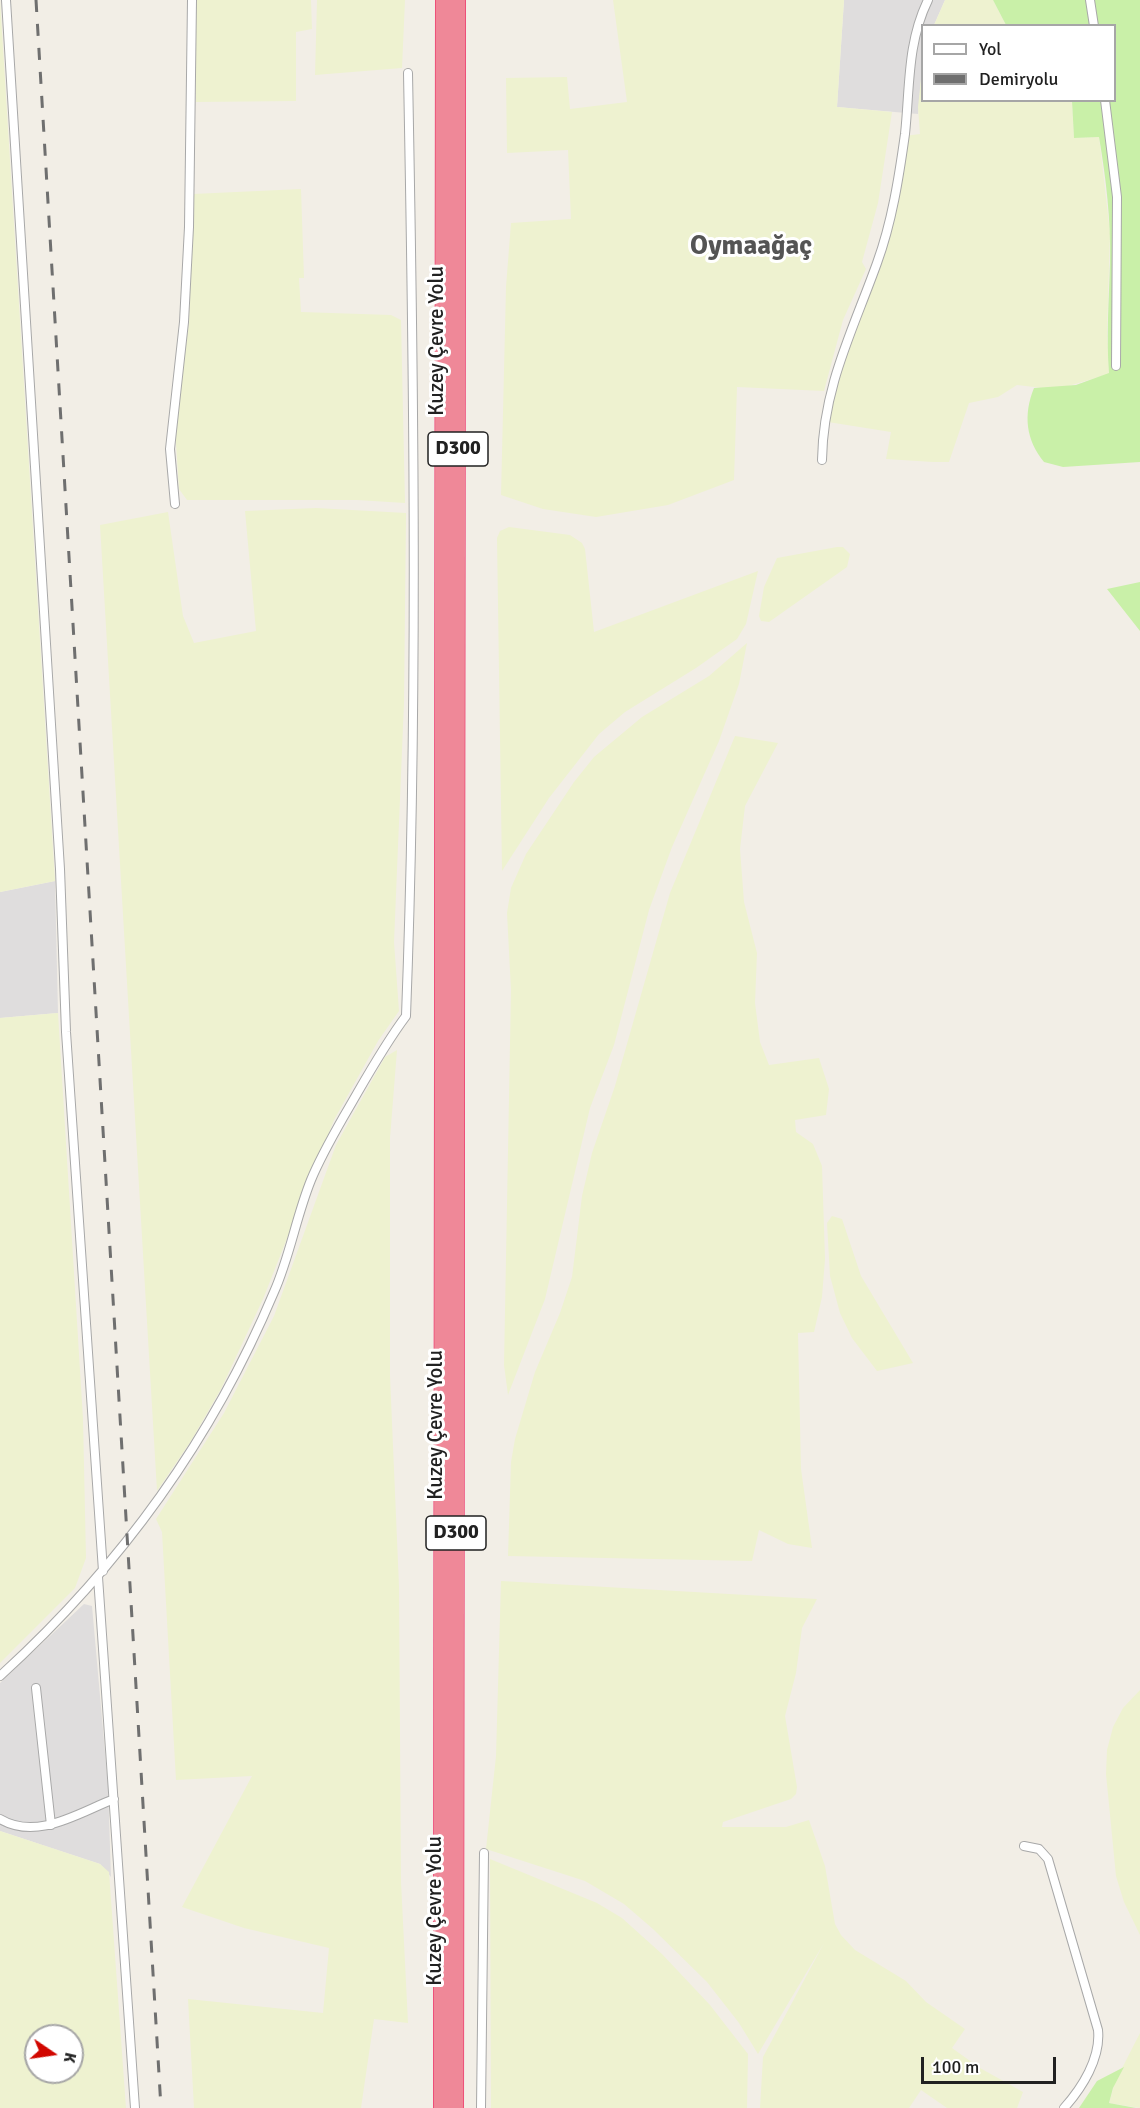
<!DOCTYPE html>
<meta charset="utf-8">
<style>
body{margin:0}
#map{position:relative;width:1140px;height:2108px;overflow:hidden;background:#f2eee6;font-family:Signika,sans-serif}
canvas{display:block}
.legend{position:absolute;left:921px;top:24px;width:195px;height:78px;box-sizing:border-box;background:#fff;border:2px solid #a6a6a6;margin:0;padding:8px 10px;list-style:none;font-size:18px;color:#212121}
.legend li{display:flex;align-items:center;gap:12px;height:30px}
.legend b{width:30px;border:2px solid #a6a6a6}
.north{position:absolute;left:24px;top:2024px;width:60px;height:60px;box-sizing:border-box;background:#fff;border:2px solid #a6a6a6;border-radius:50%;rotate:103deg;font-size:16px;font-weight:700;line-height:24px;text-align:center;color:#212121}
.north::after{content:'';display:block;margin:auto;width:21px;height:27px;background:#d10700;clip-path:polygon(50% 0,100% 100%,50% 72%,0 100%)}
.scale{position:absolute;left:921px;top:2057px;width:135px;height:27px;box-sizing:border-box;border:3px solid #212121;border-top:0;padding-left:8px;font-size:18px;line-height:21px;white-space:nowrap;color:#212121;-webkit-text-stroke:4px #fff;paint-order:stroke}
</style>
<div id="map">
<canvas width="1140" height="2108"></canvas>
<ul class="legend">
<li><b style="height:8px;background:#fff"></b>Yol</li>
<li><b style="height:8px;background:#6f6f6f"></b>Demiryolu</li>
</ul>
<div class="north">K</div>
<div class="scale">100 m</div>
</div>
<script>
const ctx = document.querySelector('canvas').getContext('2d');
ctx.lineJoin = 'round';
function paint(path, color) {
  ctx.fillStyle = color;
  ctx.fill(path, 'evenodd');
}
function stroke(path, color, width, dash) {
  ctx.strokeStyle = color;
  ctx.lineWidth = width;
  ctx.lineCap = dash ? 'butt' : 'round';
  ctx.setLineDash(dash || []);
  ctx.stroke(path);
}
function label(font, color, halo, rows, align = 'center') {
  ctx.font = font + ' Signika,sans-serif';
  ctx.lineWidth = 6;
  ctx.setLineDash([]);
  ctx.textBaseline = 'middle';
  ctx.strokeStyle = halo;
  ctx.fillStyle = color;
  for (const [text, x, y, turn = 0] of rows) {
    ctx.save();
    ctx.translate(x, y);
    ctx.rotate((+turn || 0) * Math.PI / 180);
    ctx.textAlign = isNaN(turn) ? turn : align;
    if (halo) ctx.strokeText(text, 0, 0);
    ctx.fillText(text, 0, 0);
    ctx.restore();
  }
}
paint(new Path2D(`
 M 844,0 L 945,0 L 934,25 L 922,26 L 922,70 L 918,114 L 837,107 Z
 M 55,881 L 58,1013 L 0,1018 L 0,892 Z
 M 84,1604 L 92,1606 L 108,1786 L 111,1877 L 100,1864 L 0,1831 L 0,1683 Z`), '#dfdddd');
paint(new Path2D(`
 M 0,0 L 55,881 L 0,892 Z
 M 195,0 L 311,0 L 312,29 L 296,32 L 296,101 L 196,102 Z
 M 317,0 L 405,0 L 402,68 L 315,75 Z
 M 613,0 L 844,0 L 837,107 L 892,112 L 878,203 L 862,262 L 866,269 L 843,320 L 824,391 L 737,387 L 734,480 L 668,505 L 596,517 L 543,509 L 501,495 L 506,287 L 511,223 L 571,219 L 568,150 L 507,153 L 506,78 L 567,77 L 570,109 L 627,102 Z
 M 945,0 L 993,0 L 1006,25 L 934,25 Z
 M 922,70 L 922,100 L 1072,101 L 1074,138 L 1099,137 L 1110,233 L 1107,332 L 1109,374 L 1065,387 L 1043,388 L 1017,385 L 998,397 L 969,403 L 949,462 L 933,462 L 886,459 L 891,432 L 828,422 L 846,352 L 875,271 L 904,136 L 920,134 L 918,107 Z
 M 301,189 L 304,278 L 299,278 L 301,312 L 391,315 L 401,320 L 405,503 L 357,500 L 187,500 L 179,489 L 175,429 L 189,322 L 193,194 Z
 M 316,508 L 406,513 L 404,703 L 394,942 L 399,1011 L 378,1041 L 334,1120 L 263,1299 L 221,1389 L 191,1441 L 157,1491 L 100,525 L 168,512 L 183,616 L 194,643 L 256,631 L 245,511 Z
 M 509,527 L 570,535 L 582,543 L 585,549 L 594,632 L 758,571 L 746,624 L 737,639 L 696,668 L 625,712 L 599,734 L 549,798 L 502,871 L 497,538 L 500,531 Z
 M 837,547 L 843,547 L 850,554 L 847,567 L 769,622 L 761,621 L 759,616 L 764,587 L 777,558 Z
 M 747,643 L 739,684 L 719,741 L 672,847 L 649,910 L 614,1045 L 590,1108 L 545,1299 L 508,1395 L 504,1365 L 511,990 L 507,913 L 511,888 L 526,854 L 574,782 L 594,757 L 642,717 L 709,676 Z
 M 735,736 L 778,743 L 745,806 L 740,849 L 744,902 L 757,953 L 755,1003 L 760,1042 L 769,1065 L 819,1058 L 829,1089 L 826,1115 L 795,1120 L 796,1132 L 813,1144 L 822,1166 L 825,1259 L 822,1297 L 814,1332 L 798,1333 L 801,1469 L 812,1548 L 788,1544 L 759,1530 L 752,1561 L 508,1556 L 511,1462 L 515,1439 L 535,1372 L 560,1313 L 572,1277 L 582,1196 L 592,1153 L 615,1086 L 670,893 Z
 M 58,1013 L 83,1419 L 86,1558 L 75,1588 L 0,1663 L 0,1018 Z
 M 397,1050 L 390,1138 L 390,1376 L 399,1586 L 401,1882 L 408,2023 L 374,2019 L 361,2108 L 194,2108 L 188,1999 L 323,2013 L 329,1948 L 244,1928 L 182,1907 L 252,1776 L 176,1780 L 162,1532 L 156,1519 L 224,1413 L 274,1316 L 336,1145 L 385,1057 Z
 M 832,1216 L 842,1219 L 861,1276 L 913,1363 L 877,1371 L 852,1338 L 840,1313 L 830,1276 L 827,1223 Z
 M 501,1581 L 817,1599 L 802,1628 L 796,1673 L 785,1716 L 797,1787 L 796,1794 L 791,1799 L 723,1822 L 722,1827 L 786,1827 L 809,1820 L 825,1866 L 835,1924 L 841,1935 L 855,1950 L 906,1981 L 926,2002 L 965,2029 L 952,2048 L 980,2068 L 1023,2092 L 1017,2108 L 947,2108 L 921,2090 L 909,2108 L 760,2108 L 763,2057 L 824,1943 L 758,2054 L 739,2023 L 707,1982 L 653,1929 L 624,1904 L 585,1881 L 486,1849 L 496,1756 Z
 M 1140,1690 L 1140,1935 L 1124,1902 L 1116,1876 L 1106,1774 L 1107,1750 L 1113,1727 L 1123,1708 Z
 M 0,1831 L 100,1864 L 109,1872 L 126,2108 L 0,2108 ZM 36,2036 L 72,2036 L 72,2072 L 36,2072 Z
 M 490,1859 L 597,1903 L 622,1918 L 662,1954 L 710,2005 L 748,2054 L 747,2108 L 491,2108 Z
 M 1140,2033 L 1140,2108 L 1109,2103 L 1115,2082 Z`), '#eef2d0');
paint(new Path2D(`
 M 993,0 L 1140,0 L 1140,462 L 1063,467 L 1044,462 C 1026,440 1023,415 1034,388 L 1076,385 L 1109,373 C 1106,336 1109,300 1110,262 C 1111,220 1106,178 1099,137 L 1074,138 L 1072,101 L 1114,100 L 1114,26 L 1006,25 Z
 M 1140,582 L 1140,631 L 1107,589 Z
 M 1124,2067 L 1113,2088 L 1109,2103 L 1136,2108 L 1079,2108 L 1097,2081 Z`), '#c9f0a8');
const street = new Path2D(`
 M 6,0 L 60,869 L 66,1032 L 103,1571
 M 1090,0 L 1094,26
 M 1105,100 L 1117,197 L 1116,366
 M 822,460 C 823,387 853,330 877,263 C 892,222 899,177 905,134 C 910,87 907,43 928,0
 M 175,504 L 170,449 L 184,322 L 189,227 L 192,0
 M 98,1577 L 135,2108
 M 0,1676 C 120,1567 211,1442 274,1292 C 290,1256 296,1217 311,1180 C 320,1158 332,1137 344,1116 C 364,1082 382,1048 406,1016 C 418,702 414,388 408,73
 M 36,1688 L 51,1825
 M 0,1819 C 37,1841 78,1813 114,1799
 M 1024,1846 L 1039,1849 L 1048,1859 L 1098,2030 C 1101,2058 1082,2088 1064,2108
 M 481,2108 L 484,1853`);
const highway = new Path2D(`
 M 441,2108 L 443,0
 M 456,2108 L 458,0`);
stroke(street, '#a8a8a8', 10);
stroke(highway, '#ec1759', 16);
stroke(street, '#fff', 8);
stroke(highway, '#ef8898', 15);
stroke(new Path2D(`
 M 36,0 L 161,2108`), '#6f6f6f', 3, [12, 12]);
for (const [x, y, w] of [
 [458,449,60],
 [456,1533,60]
]) {
  const box = new Path2D();
  box.roundRect(x - w / 2, y - 17, w, 34, 4.5);
  ctx.fillStyle = '#fff';
  ctx.fill(box);
  stroke(box, '#212121', 1.5);
}
label('bold 20px', '#212121', null, [
 ["D300",458,449],
 ["D300",456,1533]
]);
label('21px', '#212121', '#fff', [
 ["Kuzey Çevre Yolu",437,341,-90],
 ["Kuzey Çevre Yolu",436,1425,-90],
 ["Kuzey Çevre Yolu",435,1911,-90]
]);
label('bold 27px', '#545454', '#fff', [
 ["Oymaağaç",751,247]
]);
</script>
